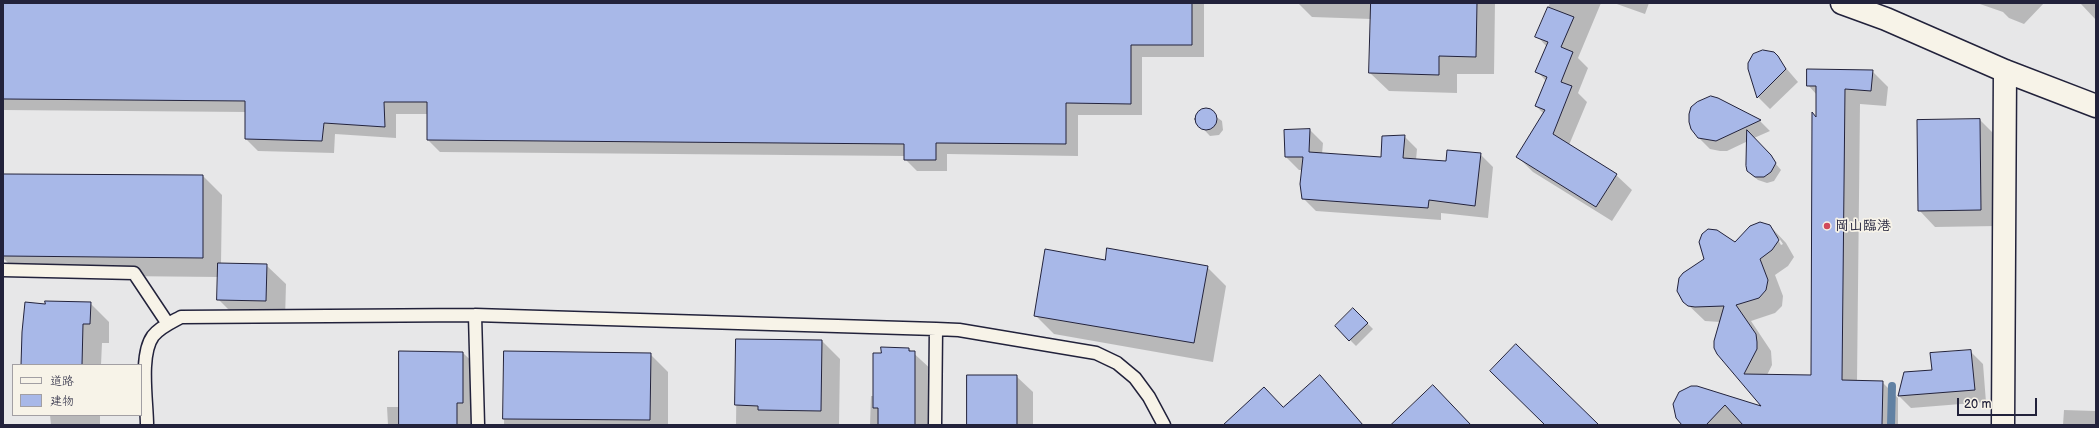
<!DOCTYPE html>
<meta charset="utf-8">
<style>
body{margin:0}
#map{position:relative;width:2099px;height:428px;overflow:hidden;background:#e7e7e8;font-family:"Balsamiq Sans","Klee One",sans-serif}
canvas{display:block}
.frame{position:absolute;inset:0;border:4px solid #22223b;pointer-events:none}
.legend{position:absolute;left:12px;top:364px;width:130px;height:52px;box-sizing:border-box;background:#f7f3e8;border:1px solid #a29fa3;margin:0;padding:5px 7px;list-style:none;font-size:12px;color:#22223b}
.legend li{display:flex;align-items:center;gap:8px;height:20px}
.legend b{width:20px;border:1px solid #a29fa3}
.scale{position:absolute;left:1957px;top:398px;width:80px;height:18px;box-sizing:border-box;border:2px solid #22223b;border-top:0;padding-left:5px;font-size:12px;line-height:14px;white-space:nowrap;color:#22223b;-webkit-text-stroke:3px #f7f3e8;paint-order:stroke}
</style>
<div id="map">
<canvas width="2099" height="428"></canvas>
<div class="frame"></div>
<ul class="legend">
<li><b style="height:5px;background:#f7f3e8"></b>道路</li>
<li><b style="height:11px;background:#a8b8e8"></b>建物</li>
</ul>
<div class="scale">20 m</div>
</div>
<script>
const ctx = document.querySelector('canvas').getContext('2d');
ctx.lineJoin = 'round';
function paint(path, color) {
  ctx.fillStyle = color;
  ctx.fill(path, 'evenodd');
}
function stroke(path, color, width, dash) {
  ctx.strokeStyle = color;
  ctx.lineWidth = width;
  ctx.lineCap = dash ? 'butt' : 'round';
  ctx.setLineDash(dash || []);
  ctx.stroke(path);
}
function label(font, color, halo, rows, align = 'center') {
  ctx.font = font + ' "Balsamiq Sans","Klee One",sans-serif';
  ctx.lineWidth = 3.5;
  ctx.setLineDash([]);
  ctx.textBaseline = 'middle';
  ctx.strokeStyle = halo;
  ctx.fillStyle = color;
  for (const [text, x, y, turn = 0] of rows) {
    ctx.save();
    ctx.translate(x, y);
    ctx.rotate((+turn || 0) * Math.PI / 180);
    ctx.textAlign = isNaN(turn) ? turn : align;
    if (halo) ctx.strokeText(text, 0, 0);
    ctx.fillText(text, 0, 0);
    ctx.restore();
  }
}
paint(new Path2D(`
 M 3,3 L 1204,3 L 1204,57 L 1142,57 L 1142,115 L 1078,115 L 1078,156 L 947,154 L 947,171 L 917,171 L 905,159 L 905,156 L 440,152 L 428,140 L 428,114 L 396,114 L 396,138 L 335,134 L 334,153 L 258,151 L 246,139 L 246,112 L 3,110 Z
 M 1298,3 L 1495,3 L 1494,74 L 1457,74 L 1457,93 L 1389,91 L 1370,73 L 1371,19 L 1312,17 Z
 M 1550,3 L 1601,3 L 1578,58 L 1588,68 L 1578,93 L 1587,102 L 1569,145 L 1616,175 L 1632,190 L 1612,221 L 1533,172 L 1518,157 L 1544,114 L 1536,106 L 1546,81 L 1537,71 L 1547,47 L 1537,36 Z
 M 1614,3 L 1649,3 L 1645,14 Z
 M 1977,3 L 2044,3 L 2024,24 L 2009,18 L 2003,12 Z
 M 2082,3 L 2096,3 L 2096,20 L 2081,4 Z
 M 1773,53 L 1798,82 L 1770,109 L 1758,97 L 1749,69 Z
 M 1872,71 L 1888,87 L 1886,106 L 1860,104 L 1857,382 L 1882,382 L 1898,398 L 1898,425 L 1681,425 L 1675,405 L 1680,393 L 1764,408 L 1718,354 L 1720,322 L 1705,321 L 1684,301 L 1735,243 L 1770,226 L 1786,243 L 1794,257 L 1788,266 L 1775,275 L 1783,296 L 1782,306 L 1775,313 L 1751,321 L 1771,351 L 1772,365 L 1767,375 L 1812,376 L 1813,114 L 1817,118 L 1817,95 L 1808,85 ZM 1777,238 L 1779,238 L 1783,244 L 1781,245 Z
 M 1718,99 L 1760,121 L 1770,131 L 1754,138 L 1781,170 L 1774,181 L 1767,183 L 1758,180 L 1751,174 L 1748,141 L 1727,151 L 1720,151 L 1710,149 L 1699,138 Z
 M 1206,109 L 1222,121 L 1223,130 L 1219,135 L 1210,136 L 1195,120 L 1199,113 Z
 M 1980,120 L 1996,136 L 1997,226 L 1935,227 L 1919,210 Z
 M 1310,130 L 1323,143 L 1322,154 L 1382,158 L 1404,136 L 1417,149 L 1416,160 L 1446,162 L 1480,154 L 1493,167 L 1488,218 L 1441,213 L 1441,220 L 1316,211 L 1303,198 L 1303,170 L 1299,170 L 1286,157 Z
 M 3,175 L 203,176 L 222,195 L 221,264 L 266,265 L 286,284 L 285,320 L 237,318 L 218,299 L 218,277 L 20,275 L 3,258 Z
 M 1105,261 L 1207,267 L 1226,286 L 1213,362 L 1054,334 L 1035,315 Z
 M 90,303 L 109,322 L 109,343 L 102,343 L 101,365 L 22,365 L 46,305 Z
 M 1353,309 L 1373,329 L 1356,346 L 1336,326 Z
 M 737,340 L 822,341 L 840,359 L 839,425 L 736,425 Z
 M 882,348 L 909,349 L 933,371 L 933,425 L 870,425 L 871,396 L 874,396 Z
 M 505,352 L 650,354 L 668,372 L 668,425 L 504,425 Z
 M 1971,352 L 1983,364 L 1986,402 L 1911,408 L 1899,396 L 1905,373 L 1933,371 Z
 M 463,353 L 481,370 L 480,425 L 388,425 L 387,407 L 400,407 Z
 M 1016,376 L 1033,392 L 1033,425 L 968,425 Z
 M 1320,377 L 1363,425 L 1262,425 Z
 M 2064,410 L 2096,411 L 2096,425 L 2063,425 Z
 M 50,415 L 100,415 L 100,425 L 51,425 Z`), '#0003');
stroke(new Path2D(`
 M 1891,425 L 1892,386`), '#6181a3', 8);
const building = new Path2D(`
 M 3,3 L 1192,3 L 1192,45 L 1131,45 L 1131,104 L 1066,103 L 1066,144 L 936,143 L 936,160 L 904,160 L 904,144 L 427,140 L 427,102 L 384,102 L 385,127 L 324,123 L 322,141 L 245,139 L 245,101 L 3,99 Z
 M 1371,3 L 1477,3 L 1476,57 L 1439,56 L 1439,75 L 1369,73 Z
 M 1548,7 L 1574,17 L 1561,47 L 1573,52 L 1561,82 L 1572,86 L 1553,134 L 1617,174 L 1596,207 L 1516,157 L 1545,110 L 1535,106 L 1547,77 L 1535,72 L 1548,42 L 1535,37 Z
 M 1763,50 L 1774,52 L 1778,56 L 1786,69 L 1757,98 L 1748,69 L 1748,63 L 1753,54 Z
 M 1807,69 L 1873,70 L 1871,91 L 1845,89 L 1842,380 L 1883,381 L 1882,425 L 1743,425 L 1725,405 L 1706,425 L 1682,425 L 1676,418 L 1673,404 L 1679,392 L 1691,386 L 1697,386 L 1761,406 L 1717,354 L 1714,348 L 1714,341 L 1724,306 L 1695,307 L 1688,306 L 1683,302 L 1677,291 L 1679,278 L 1683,273 L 1704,259 L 1699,242 L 1702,234 L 1708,229 L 1717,230 L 1735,242 L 1750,226 L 1760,222 L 1770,225 L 1779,240 L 1772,250 L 1760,259 L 1768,280 L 1766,290 L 1759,298 L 1736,305 L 1756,334 L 1757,342 L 1757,349 L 1744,374 L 1811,375 L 1812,112 L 1816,117 L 1816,86 L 1807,86 Z
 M 1711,96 L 1718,98 L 1761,120 L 1716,141 L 1698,138 L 1691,129 L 1689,122 L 1689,114 L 1691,107 L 1697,102 Z
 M1195 119a11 11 0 1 1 22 0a11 11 0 1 1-22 0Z
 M 1980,119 L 1981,210 L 1918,211 L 1917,120 Z
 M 1310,129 L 1309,152 L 1381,157 L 1382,136 L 1405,135 L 1403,158 L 1446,161 L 1447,150 L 1481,153 L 1475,206 L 1429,200 L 1428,208 L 1302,199 L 1300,184 L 1303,157 L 1285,157 L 1284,130 Z
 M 1747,130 L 1771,155 L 1776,163 L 1771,172 L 1764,177 L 1755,177 L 1747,171 L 1746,166 Z
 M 3,174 L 203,175 L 203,258 L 3,256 Z
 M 1107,248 L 1208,266 L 1194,343 L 1034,316 L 1045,249 L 1105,260 Z
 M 218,263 L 267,264 L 266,301 L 217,300 Z
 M 45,301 L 91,302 L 90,324 L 83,324 L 82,365 L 21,365 L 22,332 L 25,302 L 45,304 Z
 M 1353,308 L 1368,323 L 1349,341 L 1335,326 Z
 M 736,339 L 822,340 L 821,411 L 758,410 L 758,406 L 735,405 Z
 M 1516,344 L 1599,425 L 1545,425 L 1490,371 Z
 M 881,347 L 909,348 L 909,351 L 915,351 L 915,425 L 878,425 L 878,408 L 873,408 L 873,353 L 881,353 Z
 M 1971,350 L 1975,390 L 1898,396 L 1904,372 L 1932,370 L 1930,353 Z
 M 399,351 L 463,352 L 463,403 L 457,403 L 457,425 L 399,425 Z
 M 504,351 L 651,353 L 650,420 L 503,419 Z
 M 967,375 L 1017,375 L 1017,425 L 967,425 Z
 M 1320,375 L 1363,425 L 1223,425 L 1264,387 L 1283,407 Z
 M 1433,385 L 1471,425 L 1391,425 Z`);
paint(building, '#a8b8e8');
stroke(building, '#22223b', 1);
const lane = new Path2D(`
 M 3,270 L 134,273 L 168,324
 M 475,315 L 478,425
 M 936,329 L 959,330 L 1096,353 L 1117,363 L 1135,378 L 1149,397 L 1164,425
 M 147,425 C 147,402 139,355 153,336 C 160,327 172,322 181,317 L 475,315 L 936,329 L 935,425`);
const secondary = new Path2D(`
 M 1842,3 L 1886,19 L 2005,71 L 2096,106
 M 2003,425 L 2005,71`);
stroke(lane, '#22223b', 15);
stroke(secondary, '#22223b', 25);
stroke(lane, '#f7f3e8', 12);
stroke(secondary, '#f7f3e8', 22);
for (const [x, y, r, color] of [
 [1827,226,4,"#d1495b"]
]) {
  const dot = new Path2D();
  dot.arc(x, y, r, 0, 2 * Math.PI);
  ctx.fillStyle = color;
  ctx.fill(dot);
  stroke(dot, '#f7f3e8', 1.5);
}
label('bold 14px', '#22223b', '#f7f3e8', [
 ["岡山臨港",1835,226]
], 'left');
</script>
